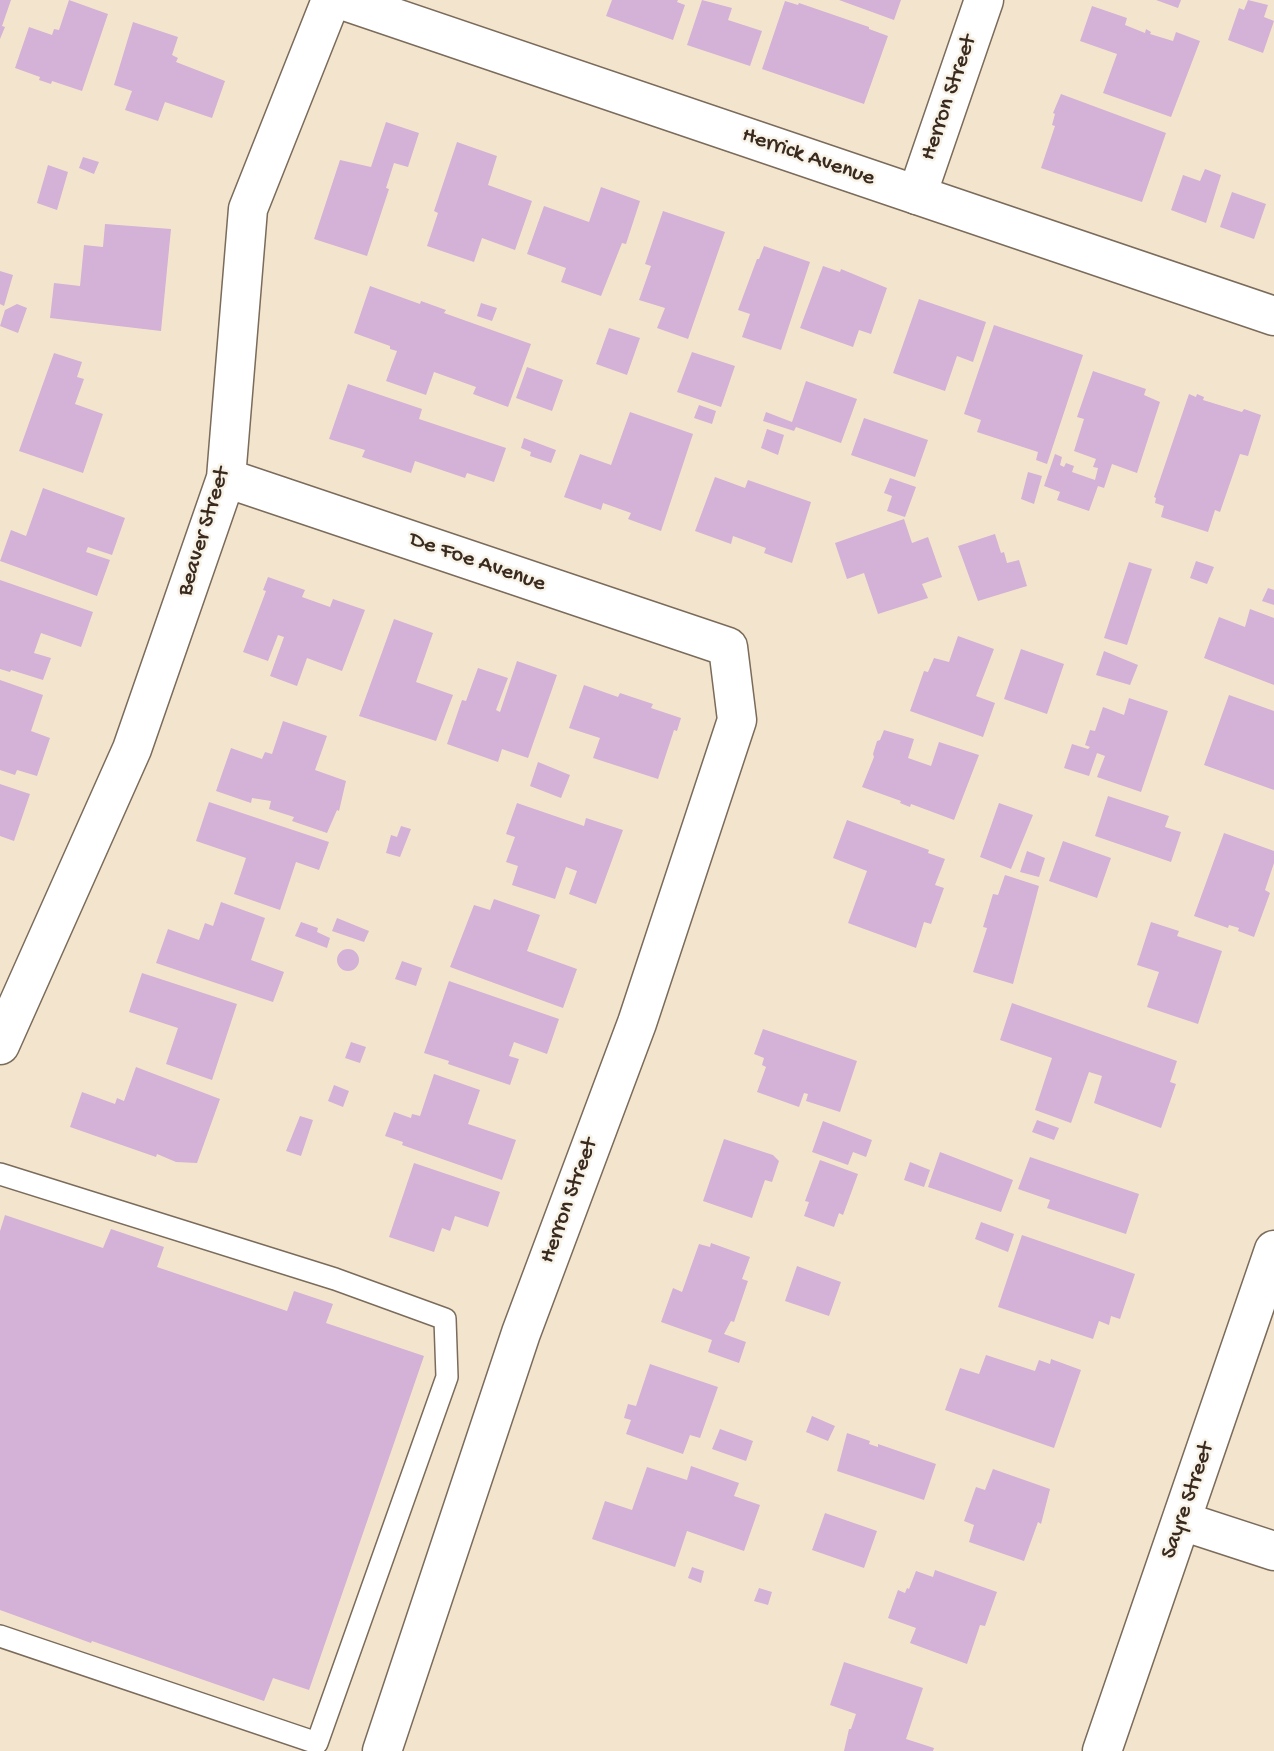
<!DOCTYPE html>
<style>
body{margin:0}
canvas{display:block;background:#f3e5cd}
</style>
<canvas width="1274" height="1751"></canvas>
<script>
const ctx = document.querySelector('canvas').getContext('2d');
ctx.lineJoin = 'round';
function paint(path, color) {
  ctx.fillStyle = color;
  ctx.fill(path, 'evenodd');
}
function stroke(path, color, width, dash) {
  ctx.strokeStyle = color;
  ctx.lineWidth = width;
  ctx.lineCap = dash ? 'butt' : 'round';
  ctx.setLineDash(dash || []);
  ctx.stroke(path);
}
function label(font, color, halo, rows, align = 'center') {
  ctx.font = font + ' "Gochi Hand",sans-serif';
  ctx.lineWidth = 5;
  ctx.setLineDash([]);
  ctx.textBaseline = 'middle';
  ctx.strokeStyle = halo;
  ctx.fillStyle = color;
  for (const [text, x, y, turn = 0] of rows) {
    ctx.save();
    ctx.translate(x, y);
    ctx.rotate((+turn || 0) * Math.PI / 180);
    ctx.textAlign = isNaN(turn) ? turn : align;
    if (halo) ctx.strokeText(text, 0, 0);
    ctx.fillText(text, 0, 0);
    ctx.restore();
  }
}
paint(new Path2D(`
 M 0,0 L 11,0 L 2,26 L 5,27 L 0,39 Z
 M 69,0 L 108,14 L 82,91 L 52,81 L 51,84 L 39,80 L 40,77 L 15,68 L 29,27 L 52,35 L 54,29 L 59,30 Z
 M 612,0 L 678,0 L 677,2 L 685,5 L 673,40 L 606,16 Z
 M 702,0 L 732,8 L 728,20 L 762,31 L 750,66 L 687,45 Z
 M 839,0 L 901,0 L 894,20 Z
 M 1156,0 L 1181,0 L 1178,8 Z
 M 1248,0 L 1268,5 L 1264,17 L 1274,21 L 1263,53 L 1228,40 L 1239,8 L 1244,10 Z
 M 785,1 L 798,5 L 799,3 L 869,27 L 869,29 L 888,36 L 864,104 L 762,69 Z
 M 1092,6 L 1127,18 L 1125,25 L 1145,33 L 1146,29 L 1151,32 L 1150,34 L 1173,41 L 1176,32 L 1200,41 L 1171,117 L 1103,93 L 1117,54 L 1080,41 Z
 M 133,22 L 178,37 L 172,55 L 178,58 L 176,62 L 225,81 L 212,118 L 165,102 L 158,121 L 125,110 L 132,91 L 114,85 Z
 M 1061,94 L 1166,133 L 1142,202 L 1041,168 L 1055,126 L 1052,125 L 1055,114 L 1053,113 Z
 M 386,122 L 419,133 L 408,167 L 394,163 L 386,188 L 389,189 L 367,256 L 314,239 L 340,160 L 371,167 Z
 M 457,142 L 497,156 L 488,185 L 532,201 L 515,250 L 482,238 L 474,262 L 427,246 L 438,213 L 434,211 Z
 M 83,157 L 99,162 L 94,174 L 79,168 Z
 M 48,165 L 68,172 L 57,210 L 37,203 Z
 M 1205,169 L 1221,175 L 1206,223 L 1171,210 L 1183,175 L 1200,181 Z
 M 601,187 L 640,201 L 626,244 L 622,243 L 601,296 L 561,282 L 566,268 L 527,254 L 544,206 L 589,222 Z
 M 1232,192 L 1266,204 L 1254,239 L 1220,227 Z
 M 663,211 L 725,232 L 688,339 L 657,328 L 665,308 L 639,300 L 651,266 L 645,264 Z
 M 105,224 L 171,229 L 161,331 L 50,318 L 54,283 L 80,286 L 84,245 L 103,247 Z
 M 764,246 L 810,262 L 781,350 L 742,337 L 750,314 L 738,310 L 757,259 L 759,259 Z
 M 823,266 L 840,272 L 841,269 L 887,288 L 871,334 L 859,330 L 853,347 L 800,328 Z
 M 0,271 L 13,275 L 4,306 L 0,304 Z
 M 370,286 L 420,304 L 421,301 L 446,310 L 444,313 L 531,344 L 508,407 L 473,394 L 476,387 L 434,372 L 426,395 L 386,381 L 397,351 L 390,349 L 390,346 L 354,333 Z
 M 919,299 L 986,322 L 973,362 L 957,356 L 945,391 L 893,373 Z
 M 481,303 L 497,308 L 492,321 L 477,316 Z
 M 17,304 L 27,308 L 18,333 L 0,326 L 5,310 Z
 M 994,325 L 1083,355 L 1047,464 L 1036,460 L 1038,452 L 977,432 L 981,420 L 964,414 Z
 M 609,328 L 640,338 L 627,375 L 596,364 Z
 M 692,352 L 735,366 L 721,407 L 677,392 Z
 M 54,353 L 82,362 L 77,377 L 84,379 L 75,404 L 103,414 L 83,473 L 19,451 Z
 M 527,367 L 563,380 L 552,411 L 516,398 Z
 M 1093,371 L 1146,389 L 1144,395 L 1160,402 L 1137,473 L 1112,464 L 1104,488 L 1098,486 L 1089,511 L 1057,500 L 1060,492 L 1044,486 L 1055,454 L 1062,457 L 1060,465 L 1064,467 L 1066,463 L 1074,466 L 1072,472 L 1095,480 L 1098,468 L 1093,467 L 1096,459 L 1074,451 L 1084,419 L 1077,417 Z
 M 806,381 L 857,399 L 841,443 L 796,427 L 794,431 L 763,421 L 766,412 L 792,422 Z
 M 348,384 L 422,409 L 419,419 L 506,448 L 494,482 L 467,473 L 465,478 L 415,461 L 411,473 L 362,457 L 365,450 L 329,439 Z
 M 1189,394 L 1196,397 L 1197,394 L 1204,397 L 1203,400 L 1242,412 L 1244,409 L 1261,415 L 1248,456 L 1240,454 L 1220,512 L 1215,510 L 1208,532 L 1161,517 L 1164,506 L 1155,503 L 1156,498 L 1154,497 Z
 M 699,405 L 716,411 L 712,424 L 694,418 Z
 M 630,412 L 693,434 L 661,531 L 628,519 L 631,513 L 603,503 L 601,510 L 564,497 L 580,454 L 611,465 Z
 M 864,418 L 928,440 L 915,477 L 851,455 Z
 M 767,429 L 784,435 L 778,455 L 761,448 Z
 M 524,438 L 556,450 L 551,463 L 530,456 L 531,452 L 521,448 Z
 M 1028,472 L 1042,476 L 1034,504 L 1021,499 Z
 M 715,477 L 745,488 L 748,480 L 811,502 L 792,563 L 764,553 L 766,548 L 733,536 L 731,544 L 695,531 Z
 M 890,478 L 916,487 L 905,517 L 887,511 L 892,496 L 884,493 Z
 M 43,488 L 125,518 L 112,555 L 88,547 L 86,552 L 110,560 L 97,596 L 0,561 L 11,530 L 26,536 Z
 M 904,519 L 912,543 L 928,537 L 942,577 L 922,584 L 928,598 L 878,614 L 864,573 L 847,579 L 835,543 Z
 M 995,534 L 1001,553 L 1004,552 L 1007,563 L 1019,560 L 1027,586 L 978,601 L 958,546 Z
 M 1196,561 L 1214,567 L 1207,584 L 1190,578 Z
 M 1129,562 L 1152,569 L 1127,645 L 1104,638 Z
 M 268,577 L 305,590 L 302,597 L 330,607 L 333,599 L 365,610 L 342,671 L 307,658 L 297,686 L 270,676 L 284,637 L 278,635 L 268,661 L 243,652 L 266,591 L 263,590 Z
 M 0,580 L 93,612 L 81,647 L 41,633 L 34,653 L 51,658 L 43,680 L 11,670 L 10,672 L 0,669 Z
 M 1268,588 L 1274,590 L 1274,605 L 1262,601 Z
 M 1250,609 L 1274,618 L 1274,685 L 1204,658 L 1219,617 L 1245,627 Z
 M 394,619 L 433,633 L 416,682 L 453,695 L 436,741 L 359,716 Z
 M 958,636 L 994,649 L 976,696 L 995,703 L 983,737 L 910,711 L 924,671 L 928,672 L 934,658 L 949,662 Z
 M 1021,649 L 1064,664 L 1047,714 L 1004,699 Z
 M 1104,651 L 1138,665 L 1130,685 L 1096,675 Z
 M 517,661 L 557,675 L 528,758 L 502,749 L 498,762 L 447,744 L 462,700 L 466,701 L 478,668 L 508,678 L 496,710 L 500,712 Z
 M 0,680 L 43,695 L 31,731 L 50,738 L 37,776 L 17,770 L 15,775 L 0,770 Z
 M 584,685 L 618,697 L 620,693 L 653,704 L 651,708 L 681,718 L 677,731 L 674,730 L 658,779 L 593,758 L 600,738 L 569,728 Z
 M 1229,695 L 1274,711 L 1274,790 L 1204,765 Z
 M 1129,698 L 1168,711 L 1141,792 L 1097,777 L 1105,756 L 1097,753 L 1089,776 L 1064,768 L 1072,744 L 1088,749 L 1090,747 L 1085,745 L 1090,730 L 1095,731 L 1103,707 L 1124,715 Z
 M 283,721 L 327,736 L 315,770 L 346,781 L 339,811 L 337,810 L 327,833 L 292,821 L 294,817 L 269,809 L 271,801 L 252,798 L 251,803 L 216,791 L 231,748 L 262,759 L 265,752 L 272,754 Z
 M 884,730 L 914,739 L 908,758 L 931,766 L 939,742 L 979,755 L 954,820 L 911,804 L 910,807 L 900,803 L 901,801 L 862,787 L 874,757 L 873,754 L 877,741 L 880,740 Z
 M 538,762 L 570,775 L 561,798 L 530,786 Z
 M 0,784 L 30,794 L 14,841 L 0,836 Z
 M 1108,796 L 1169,816 L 1165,827 L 1181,832 L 1171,862 L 1095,836 Z
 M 209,802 L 329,842 L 319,870 L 296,862 L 280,910 L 234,894 L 246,858 L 196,841 Z
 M 517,803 L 584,826 L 586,818 L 623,830 L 596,904 L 569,894 L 577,871 L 566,867 L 555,899 L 512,885 L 518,866 L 506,862 L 515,837 L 506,834 Z
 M 999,803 L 1033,815 L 1011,869 L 980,857 Z
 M 847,820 L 929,850 L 928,853 L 945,859 L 935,885 L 944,888 L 931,924 L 924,922 L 916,948 L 848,923 L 867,871 L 833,858 Z
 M 401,826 L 411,829 L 400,857 L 386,853 L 391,835 L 397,837 Z
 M 1224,833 L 1274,851 L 1274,863 L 1265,890 L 1270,893 L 1254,937 L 1238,931 L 1239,928 L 1229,925 L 1228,928 L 1194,916 Z
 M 1063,841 L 1111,858 L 1097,898 L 1049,881 Z
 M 1027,851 L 1045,858 L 1039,877 L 1020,872 Z
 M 1005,875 L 1039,886 L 1013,984 L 973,972 L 987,928 L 983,927 L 993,894 L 998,895 Z
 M 494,899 L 540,915 L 527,951 L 577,969 L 563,1008 L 450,967 L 474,905 L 490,910 Z
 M 221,902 L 265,918 L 251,960 L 284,972 L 273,1002 L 156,963 L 168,929 L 199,940 L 205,923 L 213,926 Z
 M 337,918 L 369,931 L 364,942 L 332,931 Z
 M 301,922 L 318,928 L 317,932 L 330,938 L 327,948 L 295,936 Z
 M 1151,922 L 1179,931 L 1177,936 L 1222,951 L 1198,1024 L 1147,1007 L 1159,972 L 1137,965 Z
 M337 960a11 11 0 1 1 22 0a11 11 0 1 1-22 0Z
 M 402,961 L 422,968 L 416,986 L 395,979 Z
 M 142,973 L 237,1004 L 212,1080 L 166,1064 L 178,1028 L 129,1012 Z
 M 449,981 L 559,1019 L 547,1054 L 514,1042 L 509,1056 L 519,1059 L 510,1085 L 448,1064 L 449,1061 L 424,1053 Z
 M 1012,1003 L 1177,1061 L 1170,1082 L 1176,1084 L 1161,1128 L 1094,1103 L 1102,1076 L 1089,1072 L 1071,1123 L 1035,1110 L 1052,1058 L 1000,1040 Z
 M 763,1029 L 857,1061 L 840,1112 L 806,1101 L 808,1094 L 804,1093 L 799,1107 L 757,1092 L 766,1067 L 762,1065 L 764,1058 L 754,1054 Z
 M 351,1042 L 366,1047 L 360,1063 L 345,1058 Z
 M 136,1067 L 220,1099 L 197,1163 L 176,1162 L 157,1154 L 156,1157 L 70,1127 L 82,1092 L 115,1104 L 117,1098 L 124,1101 Z
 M 434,1074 L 480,1090 L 468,1124 L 516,1140 L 502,1180 L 402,1145 L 403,1142 L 385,1136 L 394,1112 L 411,1118 L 412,1114 L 420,1116 Z
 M 334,1085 L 349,1091 L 343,1107 L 328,1101 Z
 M 300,1116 L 313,1120 L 301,1156 L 286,1151 Z
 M 1037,1120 L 1059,1128 L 1054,1140 L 1032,1132 Z
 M 823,1121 L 872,1140 L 866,1157 L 853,1152 L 848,1165 L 812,1152 Z
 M 724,1139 L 773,1155 L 779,1161 L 772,1182 L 765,1180 L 752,1218 L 703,1201 Z
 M 940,1152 L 1013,1180 L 1001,1212 L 928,1187 Z
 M 1030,1157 L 1139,1194 L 1126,1234 L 1047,1208 L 1050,1200 L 1018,1189 Z
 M 820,1160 L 858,1174 L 843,1215 L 839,1213 L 834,1227 L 804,1216 L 809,1202 L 805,1201 Z
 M 910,1162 L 930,1170 L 924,1187 L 904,1180 Z
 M 414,1163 L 500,1192 L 488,1227 L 455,1216 L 450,1231 L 442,1228 L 434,1252 L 389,1237 Z
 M 5,1215 L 103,1248 L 111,1229 L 164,1247 L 157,1267 L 287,1311 L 294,1291 L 333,1304 L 326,1323 L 424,1356 L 309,1690 L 273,1678 L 264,1701 L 92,1641 L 91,1643 L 0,1610 L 0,1231 Z
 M 981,1222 L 1014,1234 L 1008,1252 L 975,1239 Z
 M 1022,1235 L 1135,1274 L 1120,1319 L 1111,1316 L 1109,1325 L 1099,1321 L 1093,1339 L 998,1307 Z
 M 711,1243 L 750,1257 L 742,1279 L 748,1281 L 734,1322 L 731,1321 L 724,1334 L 746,1342 L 739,1363 L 708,1352 L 712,1340 L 661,1322 L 673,1288 L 682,1292 L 699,1244 L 710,1247 Z
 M 797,1266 L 841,1282 L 829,1316 L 785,1301 Z
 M 986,1355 L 1035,1371 L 1039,1360 L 1050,1364 L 1051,1359 L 1081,1370 L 1054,1448 L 945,1410 L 960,1368 L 979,1374 Z
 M 650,1364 L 718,1387 L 700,1438 L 690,1435 L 683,1454 L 626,1434 L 631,1420 L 624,1418 L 628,1404 L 636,1406 Z
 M 812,1416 L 835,1426 L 828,1441 L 806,1432 Z
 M 720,1429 L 753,1441 L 746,1461 L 712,1449 Z
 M 847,1433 L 870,1441 L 869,1444 L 878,1447 L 878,1444 L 936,1464 L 924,1500 L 837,1471 Z
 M 691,1466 L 739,1483 L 734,1496 L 760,1505 L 744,1551 L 687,1531 L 675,1567 L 592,1539 L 605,1501 L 632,1510 L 647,1467 L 687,1480 Z
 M 993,1469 L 1050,1489 L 1041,1524 L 1038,1522 L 1024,1561 L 969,1542 L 974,1525 L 964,1521 L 976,1487 L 985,1490 Z
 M 825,1513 L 877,1531 L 864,1568 L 812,1550 Z
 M 692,1567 L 704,1571 L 701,1583 L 688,1578 Z
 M 935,1570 L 997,1592 L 985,1626 L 980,1625 L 967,1664 L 910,1643 L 916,1628 L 888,1618 L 898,1590 L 905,1593 L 907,1588 L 909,1589 L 916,1571 L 933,1577 Z
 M 759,1588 L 772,1592 L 768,1605 L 754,1601 Z
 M 844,1662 L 923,1688 L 906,1739 L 934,1748 L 933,1751 L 844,1751 L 849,1729 L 851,1729 L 856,1714 L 830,1705 Z`), '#d4b1d6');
const lane = new Path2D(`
 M 0,1174 L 335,1279 L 445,1319 L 447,1377 L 317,1743 L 0,1636`);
const street = new Path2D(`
 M 917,195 L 984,0
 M 226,478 L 728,647 L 737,720 L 637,1023 L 521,1333 L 382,1751
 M 0,1045 L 132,749 L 226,478 L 248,209 L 331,0
 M 1182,1521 L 1274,1551`);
const secondary = new Path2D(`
 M 342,0 L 1274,316
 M 1102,1751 L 1274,1250`);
stroke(lane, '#7b6b5b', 24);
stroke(street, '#7b6b5b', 41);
stroke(secondary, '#7b6b5b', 41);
stroke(lane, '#fff', 21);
stroke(street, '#fff', 38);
stroke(secondary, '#fff', 38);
label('23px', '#3b2a1e', '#f7f3e8', [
 ["Herron Street",950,98,-71],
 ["Herrick Avenue",808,158,19],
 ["Beaver Street",205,532,-73],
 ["De Foe Avenue",477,563,19],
 ["Herron Street",570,1201,-70],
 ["Sayre Street",1189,1501,-71]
]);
</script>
